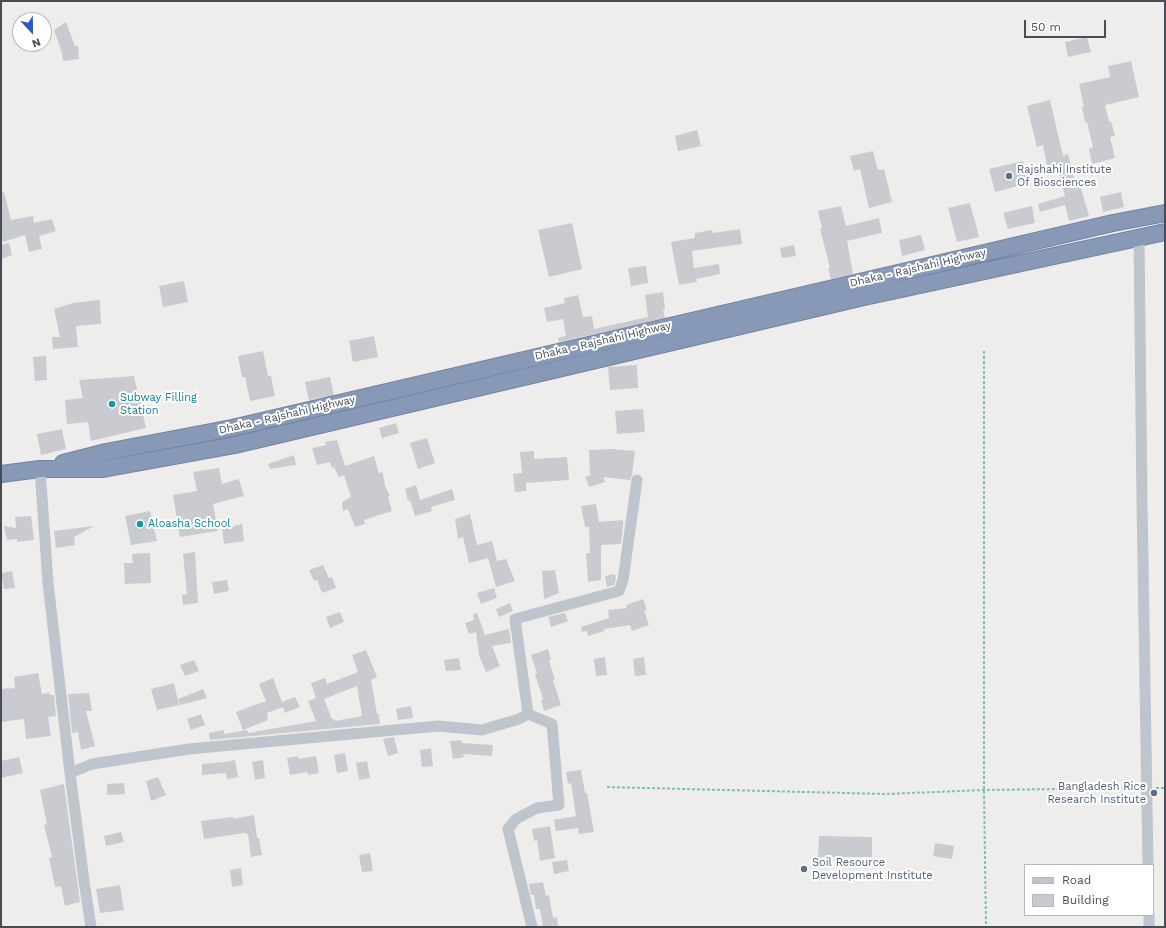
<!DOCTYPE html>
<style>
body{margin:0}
#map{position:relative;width:1166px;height:928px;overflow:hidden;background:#efedec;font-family:"Work Sans",sans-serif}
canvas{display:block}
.frame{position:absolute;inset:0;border:2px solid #464d58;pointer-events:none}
.legend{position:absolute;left:1024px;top:864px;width:130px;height:52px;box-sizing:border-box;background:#fff;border:1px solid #b5b8bc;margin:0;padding:5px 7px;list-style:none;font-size:12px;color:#464d58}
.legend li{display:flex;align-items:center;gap:8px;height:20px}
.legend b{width:20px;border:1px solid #b5b8bc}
.north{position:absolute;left:12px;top:12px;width:40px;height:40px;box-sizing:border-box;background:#fff;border:1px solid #b5b8bc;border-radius:50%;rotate:158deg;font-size:11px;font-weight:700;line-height:16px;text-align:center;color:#464d58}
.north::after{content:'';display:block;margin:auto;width:14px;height:18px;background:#2a5acc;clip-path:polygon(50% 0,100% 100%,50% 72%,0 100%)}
.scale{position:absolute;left:1024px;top:20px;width:82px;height:18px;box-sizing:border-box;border:2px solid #464d58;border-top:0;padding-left:5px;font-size:12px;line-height:14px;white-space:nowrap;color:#464d58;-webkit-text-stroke:3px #fff;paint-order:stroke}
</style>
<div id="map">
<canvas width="1166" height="928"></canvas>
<div class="frame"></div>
<ul class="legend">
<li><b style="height:5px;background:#bec5cd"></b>Road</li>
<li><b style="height:11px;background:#cacbd1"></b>Building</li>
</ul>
<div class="north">N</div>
<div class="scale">50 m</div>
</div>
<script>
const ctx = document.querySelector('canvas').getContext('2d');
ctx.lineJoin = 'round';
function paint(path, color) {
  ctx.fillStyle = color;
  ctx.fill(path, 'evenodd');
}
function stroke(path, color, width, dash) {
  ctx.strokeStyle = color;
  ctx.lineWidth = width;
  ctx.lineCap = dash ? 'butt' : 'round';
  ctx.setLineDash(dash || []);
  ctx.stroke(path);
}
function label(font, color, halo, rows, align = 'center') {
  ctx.font = font + ' "Work Sans",sans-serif';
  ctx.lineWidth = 4;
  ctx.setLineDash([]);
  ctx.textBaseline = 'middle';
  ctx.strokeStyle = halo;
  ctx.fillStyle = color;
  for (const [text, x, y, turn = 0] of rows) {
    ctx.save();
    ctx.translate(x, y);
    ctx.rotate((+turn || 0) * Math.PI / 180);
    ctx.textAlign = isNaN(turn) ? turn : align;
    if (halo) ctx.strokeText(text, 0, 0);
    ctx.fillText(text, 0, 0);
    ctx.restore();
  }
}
paint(new Path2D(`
 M 66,22 L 75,46 L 78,46 L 79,59 L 63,61 L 62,53 L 54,30 Z
 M 1087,37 L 1091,52 L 1068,57 L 1065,42 Z
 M 1131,61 L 1139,97 L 1105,105 L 1109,122 L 1111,121 L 1115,136 L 1110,137 L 1115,158 L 1092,164 L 1089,149 L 1093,147 L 1087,122 L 1085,122 L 1082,107 L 1084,107 L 1079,84 L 1110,77 L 1108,66 Z
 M 1050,100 L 1063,156 L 1068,154 L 1075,182 L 1079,181 L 1089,216 L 1069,221 L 1065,205 L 1040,212 L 1038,204 L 1065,196 L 1059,172 L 1049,175 L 1043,145 L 1037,147 L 1027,106 Z
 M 697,130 L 701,146 L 678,151 L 675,136 Z
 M 873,151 L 878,170 L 884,169 L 892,202 L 869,208 L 860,169 L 854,171 L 850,156 Z
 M 1023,161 L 1029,183 L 995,192 L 989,169 Z
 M 4,192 L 11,220 L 33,216 L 34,223 L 52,219 L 56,231 L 39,236 L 42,249 L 29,252 L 25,235 L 3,242 L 1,233 L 1,193 Z
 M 1121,192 L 1124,207 L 1103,212 L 1100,197 Z
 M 970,203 L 979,237 L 957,242 L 948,208 Z
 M 841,206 L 846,226 L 879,218 L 882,233 L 847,241 L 853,274 L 831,279 L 828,268 L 830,268 L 820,229 L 822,228 L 818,211 Z
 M 1032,206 L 1035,223 L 1008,229 L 1003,213 Z
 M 572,223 L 582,269 L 549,277 L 538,230 Z
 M 740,229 L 742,244 L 692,251 L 694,268 L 719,264 L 720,274 L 696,279 L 697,282 L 679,285 L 671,242 L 695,238 L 695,233 L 712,230 L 713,233 Z
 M 921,235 L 925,250 L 902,256 L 899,240 Z
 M 9,243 L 12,255 L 1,259 L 1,245 Z
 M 794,245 L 796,256 L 782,258 L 780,248 Z
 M 646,266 L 648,283 L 631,286 L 628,268 Z
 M 184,281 L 188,302 L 163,307 L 159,286 Z
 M 663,292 L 665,309 L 663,310 L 665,318 L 559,342 L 558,338 L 566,336 L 563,319 L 547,322 L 544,308 L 565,303 L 564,298 L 578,295 L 583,317 L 592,316 L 594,329 L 648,317 L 645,295 Z
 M 100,300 L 101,324 L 76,326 L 78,347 L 53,349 L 52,337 L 60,337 L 54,309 L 73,303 Z
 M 374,336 L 378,357 L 353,362 L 349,341 Z
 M 263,351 L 268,376 L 271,376 L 275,396 L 250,401 L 245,377 L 242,377 L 238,356 Z
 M 46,356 L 47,380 L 35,381 L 33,357 Z
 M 637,365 L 638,388 L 610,390 L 608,367 Z
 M 134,376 L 146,428 L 91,441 L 88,422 L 67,424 L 65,400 L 83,398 L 79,380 Z
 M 330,377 L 334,395 L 309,400 L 305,382 Z
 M 643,409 L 645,432 L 617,434 L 615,411 Z
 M 396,423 L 399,433 L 382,438 L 379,428 Z
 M 62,429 L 66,449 L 41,455 L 37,434 Z
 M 427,438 L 435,463 L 418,469 L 410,443 Z
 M 337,440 L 345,466 L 374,456 L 379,473 L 382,472 L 385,483 L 384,483 L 390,496 L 388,497 L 392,511 L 364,520 L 365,524 L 355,527 L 348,509 L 343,511 L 342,502 L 351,497 L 344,475 L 339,477 L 334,467 L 332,468 L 330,462 L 317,465 L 312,448 L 326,445 L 325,442 Z
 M 611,449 L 635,451 L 632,475 L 630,480 L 604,477 L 605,482 L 589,487 L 585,477 L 590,475 L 589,450 Z
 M 534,451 L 534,459 L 567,457 L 569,480 L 526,483 L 526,491 L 515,492 L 513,474 L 522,473 L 520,452 Z
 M 294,455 L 296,465 L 270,469 L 268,464 Z
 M 219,468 L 222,484 L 239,479 L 244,496 L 213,504 L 218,531 L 180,537 L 173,495 L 197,491 L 193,472 Z
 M 416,485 L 420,500 L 452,489 L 455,500 L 431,507 L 432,511 L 415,516 L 410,500 L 408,501 L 405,489 Z
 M 596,504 L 599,522 L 623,520 L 623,526 L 621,544 L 601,545 L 601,580 L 588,582 L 586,553 L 590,553 L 589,527 L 585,527 L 581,506 Z
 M 150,511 L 157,541 L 131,545 L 125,516 Z
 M 470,514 L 477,545 L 492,541 L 497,561 L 506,559 L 515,581 L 496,587 L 488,558 L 469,563 L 463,537 L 458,539 L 455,519 Z
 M 31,516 L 34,540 L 17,542 L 17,539 L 7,540 L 4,526 L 16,528 L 15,517 Z
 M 242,524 L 244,541 L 224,544 L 222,529 Z
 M 94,526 L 74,537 L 75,545 L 56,548 L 54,531 Z
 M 195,552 L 198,603 L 183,605 L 182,595 L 187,594 L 183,554 Z
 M 150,553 L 151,583 L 125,584 L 124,563 L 133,563 L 132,554 Z
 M 323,565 L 329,578 L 332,577 L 336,588 L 322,593 L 317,580 L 314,581 L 309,570 Z
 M 555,570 L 559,593 L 544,599 L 542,571 Z
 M 12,571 L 15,588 L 4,589 L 1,573 Z
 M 615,574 L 616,579 L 614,585 L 607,587 L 605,576 Z
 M 227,580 L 229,591 L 214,594 L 212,582 Z
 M 494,588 L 497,598 L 481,604 L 477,593 Z
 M 643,599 L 647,610 L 644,610 L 649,625 L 632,631 L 630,625 L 604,629 L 605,631 L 588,636 L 587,631 L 582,632 L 581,627 L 609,618 L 608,610 L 627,608 L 626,605 Z
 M 510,603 L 513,611 L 499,617 L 496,609 Z
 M 340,612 L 344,622 L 330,628 L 326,617 Z
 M 477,613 L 485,635 L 509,629 L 511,643 L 492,646 L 500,666 L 486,672 L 479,655 L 476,632 L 469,634 L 465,623 L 474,620 L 473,614 Z
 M 565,613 L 568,621 L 551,627 L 548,617 Z
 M 548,649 L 551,660 L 549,661 L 555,679 L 553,680 L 561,705 L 544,711 L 541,700 L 543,699 L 535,674 L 537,673 L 531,655 Z
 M 366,650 L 377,677 L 371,680 L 377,714 L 379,714 L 380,724 L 210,740 L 209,733 L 224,730 L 224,734 L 247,730 L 248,733 L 316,721 L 308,701 L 316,698 L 311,683 L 325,678 L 327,684 L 358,672 L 352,655 ZM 357,686 L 362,716 L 335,721 L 334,719 L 332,719 L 324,699 Z
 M 605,657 L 607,675 L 596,676 L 594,659 Z
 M 644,657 L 646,675 L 635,676 L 633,659 Z
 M 459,658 L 461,670 L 446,671 L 444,660 Z
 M 194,660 L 199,671 L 185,676 L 180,665 Z
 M 38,673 L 42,694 L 49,693 L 50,695 L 54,695 L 56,716 L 48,717 L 51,736 L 26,739 L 24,719 L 1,722 L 1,689 L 15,688 L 14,677 Z
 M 273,678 L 282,702 L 295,697 L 300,707 L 285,713 L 283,707 L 267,713 L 268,720 L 243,730 L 236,712 L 266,701 L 259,684 Z
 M 174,683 L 179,705 L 157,710 L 151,689 Z
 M 203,689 L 207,698 L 180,705 L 178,699 Z
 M 89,693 L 92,711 L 86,711 L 95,746 L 81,750 L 78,732 L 72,733 L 68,694 Z
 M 411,706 L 413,718 L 398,720 L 396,709 Z
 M 201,714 L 205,725 L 191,730 L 187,719 Z
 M 394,737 L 398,753 L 388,756 L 383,739 Z
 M 461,740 L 462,743 L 493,745 L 492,756 L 463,754 L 464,757 L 453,759 L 450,741 Z
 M 431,748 L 433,766 L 422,767 L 420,750 Z
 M 345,753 L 348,771 L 337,773 L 334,755 Z
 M 298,756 L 298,759 L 316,756 L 319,773 L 308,775 L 307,772 L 290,775 L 287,758 Z
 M 19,757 L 23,773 L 1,778 L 1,761 Z
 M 235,760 L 238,777 L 227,779 L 226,773 L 202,775 L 202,764 L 224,762 Z
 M 263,760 L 265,778 L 255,780 L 252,762 Z
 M 367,761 L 370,778 L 359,780 L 356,763 Z
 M 581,770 L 585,793 L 587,793 L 594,832 L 579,834 L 578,828 L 556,831 L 554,820 L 576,816 L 571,783 L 568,784 L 566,772 Z
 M 158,777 L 166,795 L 151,801 L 146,781 Z
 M 124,783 L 125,794 L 107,795 L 107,784 Z
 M 64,784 L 80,902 L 65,906 L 61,886 L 55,887 L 49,858 L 52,857 L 44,825 L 47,824 L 40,790 Z
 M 254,815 L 257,838 L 259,838 L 262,855 L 251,857 L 248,834 L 245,834 L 245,833 L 204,839 L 201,821 L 233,817 L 233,819 Z
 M 550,826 L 555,858 L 540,861 L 537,840 L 534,841 L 532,829 Z
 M 121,832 L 124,842 L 106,846 L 104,836 Z
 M 819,836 L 872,837 L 872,857 L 818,857 Z
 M 935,843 L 954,846 L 952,859 L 933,856 Z
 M 370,853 L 373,871 L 362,872 L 359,855 Z
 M 567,860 L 569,871 L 554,874 L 552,862 Z
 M 241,868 L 243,885 L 232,887 L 230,870 Z
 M 543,882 L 546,896 L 549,895 L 553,918 L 557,917 L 558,927 L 543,927 L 540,909 L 536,909 L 534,895 L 531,895 L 529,884 Z
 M 120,885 L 124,910 L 100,913 L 96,889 Z`), '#cacbd1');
const highway = new Path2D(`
 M 63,463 L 106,452 L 232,428 L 1113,223 L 1165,213
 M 1,474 L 40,469 L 103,469 L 235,445 L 864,297 L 1165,232`);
stroke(highway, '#7383a3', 18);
stroke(new Path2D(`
 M 984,351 L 984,790 L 986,927
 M 607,787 L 886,794 L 984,790 L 1136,788
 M 1156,788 L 1165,788`), '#79c4a9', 2, [3, 2]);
stroke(new Path2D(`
 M 1139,238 L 1142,502 L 1148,865
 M 40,469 L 48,583 L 70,773
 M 528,714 L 552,724 L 559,805 L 537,808 L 516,819 L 508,829 L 532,927
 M 1149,915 L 1149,927
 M 91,927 L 84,881 L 70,773 L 92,764 L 189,749 L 438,726 L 482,730 L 519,719 L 528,714 L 515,619 L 619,591 L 623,580 L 637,480`), '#bec5cd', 11);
stroke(highway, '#8898b7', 16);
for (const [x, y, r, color] of [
 [1009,176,4,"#5c6f8a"],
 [112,404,4,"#0f9aa8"],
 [140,524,4,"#0f9aa8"],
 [1154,793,4,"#5c6f8a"],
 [804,869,4,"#5c6f8a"]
]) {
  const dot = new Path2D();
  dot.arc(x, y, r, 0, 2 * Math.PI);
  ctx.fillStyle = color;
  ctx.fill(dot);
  stroke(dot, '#fff', 1.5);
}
label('11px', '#4e5e75', '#fff', [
 ["Rajshahi Institute",1017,170],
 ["Of Biosciences",1017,183],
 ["Bangladesh Rice",1146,787,"right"],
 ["Research Institute",1146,800,"right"],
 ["Soil Resource",812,863],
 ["Development Institute",812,876]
], 'left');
label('11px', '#464d58', '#fff', [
 ["Dhaka - Rajshahi Highway",918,268,-13],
 ["Dhaka - Rajshahi Highway",603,341,-13],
 ["Dhaka - Rajshahi Highway",287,415,-13]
]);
label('11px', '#0d838f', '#fff', [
 ["Subway Filling",120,398],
 ["Station",120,411],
 ["Aloasha School",148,524]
], 'left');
</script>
